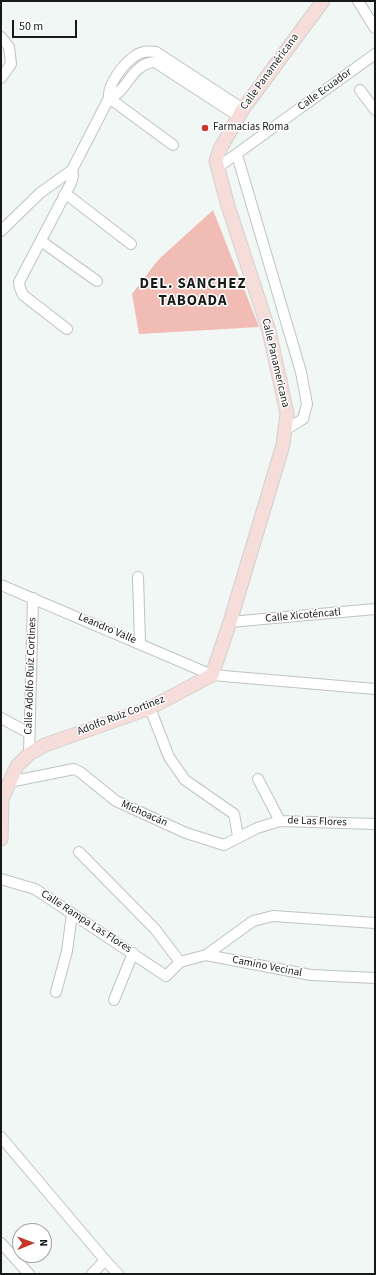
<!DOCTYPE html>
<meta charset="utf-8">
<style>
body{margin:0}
#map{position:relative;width:376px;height:1275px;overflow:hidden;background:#f1f7f4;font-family:"Source Sans 3",sans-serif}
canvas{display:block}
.frame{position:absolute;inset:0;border:2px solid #171a19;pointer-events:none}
.north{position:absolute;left:12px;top:1223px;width:40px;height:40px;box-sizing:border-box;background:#fff;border:1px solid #a2a3a3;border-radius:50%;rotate:89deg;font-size:11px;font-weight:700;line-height:16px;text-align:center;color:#171a19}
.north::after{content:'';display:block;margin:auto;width:14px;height:18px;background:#c5372c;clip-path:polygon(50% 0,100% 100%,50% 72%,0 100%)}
.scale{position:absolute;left:12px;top:20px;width:65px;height:18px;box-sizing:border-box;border:2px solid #171a19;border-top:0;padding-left:5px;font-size:12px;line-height:14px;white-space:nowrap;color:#171a19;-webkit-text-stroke:3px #fff;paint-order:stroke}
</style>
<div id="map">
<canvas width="376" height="1275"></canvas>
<div class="frame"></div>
<div class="north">N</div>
<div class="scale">50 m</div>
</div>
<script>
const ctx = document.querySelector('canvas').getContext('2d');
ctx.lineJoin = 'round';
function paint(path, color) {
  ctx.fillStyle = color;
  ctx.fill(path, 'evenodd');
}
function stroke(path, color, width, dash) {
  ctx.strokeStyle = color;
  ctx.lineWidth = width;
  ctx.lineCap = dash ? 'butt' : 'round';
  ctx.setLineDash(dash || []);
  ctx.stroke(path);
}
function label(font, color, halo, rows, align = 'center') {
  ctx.font = font + ' "Source Sans 3",sans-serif';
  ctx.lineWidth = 3;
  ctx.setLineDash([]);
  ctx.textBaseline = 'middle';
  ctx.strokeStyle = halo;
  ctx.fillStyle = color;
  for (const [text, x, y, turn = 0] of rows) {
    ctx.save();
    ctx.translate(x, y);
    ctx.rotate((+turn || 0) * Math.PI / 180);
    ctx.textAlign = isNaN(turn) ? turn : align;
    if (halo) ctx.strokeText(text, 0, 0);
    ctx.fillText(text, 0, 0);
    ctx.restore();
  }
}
paint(new Path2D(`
 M 213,210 L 259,327 L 139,334 L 132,294 L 158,260 Z`), '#f0bcb4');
const minor = new Path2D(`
 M 358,1 L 375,28
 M 1,37 L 9,47 L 11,64 L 1,78
 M 360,90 L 375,110
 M 109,98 C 129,91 130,64 155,62 L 238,116
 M 109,98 L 173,145
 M 237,155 L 301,372 L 307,404 L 303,419 L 285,430
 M 217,168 L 375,54
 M 64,195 L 70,197 L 131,244
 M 1,231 L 40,193 L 72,170
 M 41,241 L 97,281
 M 67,329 L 23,295 L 20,288 L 19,282 L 71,183 L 73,176 L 72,170 L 109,98 C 107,85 124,63 135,56 C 141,51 149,51 156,52 L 243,109
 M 138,577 L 140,643
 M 1,585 L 212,675 L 375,689
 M 230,622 L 375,609
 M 150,708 L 169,757 L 185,780 L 234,814 L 238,836
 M 1,718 L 29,733
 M 29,754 L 33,598
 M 258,779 L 280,821
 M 9,782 L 74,769 L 80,772 L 116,801 L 186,833 L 224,845 L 257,828 L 280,821 L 375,824
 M 79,852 L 155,929 L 180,962
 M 1,879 L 35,889 L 166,976 L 180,962 L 206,955 L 311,975 L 375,978
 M 206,955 L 253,921 L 273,916 L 375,923
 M 56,992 L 67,951 L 72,914
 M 114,1000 L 133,953
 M 1,1137 L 105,1260 L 92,1274
 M 1,1243 L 29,1274
 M 105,1260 L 118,1274`);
const major = new Path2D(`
 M 1,839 L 2,799 L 17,766 L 29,754 L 45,745 L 150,708 L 212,675 L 230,622 L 283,445 L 287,413 L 269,331 L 228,206 L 216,161 L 220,149 L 243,109 L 323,1`);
stroke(minor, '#bec4c2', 12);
stroke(major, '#d1d1d1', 15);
stroke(minor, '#fff', 10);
stroke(major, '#f7ddd9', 13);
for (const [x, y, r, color] of [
 [205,128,4,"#c5372c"]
]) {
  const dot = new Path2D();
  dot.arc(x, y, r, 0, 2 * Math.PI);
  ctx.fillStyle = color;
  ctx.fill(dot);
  stroke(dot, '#fff', 1.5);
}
label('11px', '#171a19', '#fff', [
 ["Calle Panaméricana",270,72,-54],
 ["Calle Ecuador",325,90,-36],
 ["Calle Panamericana",275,363,77],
 ["Calle Xicoténcatl",303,616,-5],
 ["Leandro Valle",107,629,23],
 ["Calle Adolfo Ruíz Cortines",31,676,-88],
 ["Adolfo Ruiz Cortinez",121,716,-21],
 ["Michoacán",144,814,24],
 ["de Las Flores",317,822,2],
 ["Calle Rampa Las Flores",86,922,33],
 ["Camino Vecinal",267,967,11]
]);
label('11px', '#171a19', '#fff', [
 ["Farmacias Roma",213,128]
], 'left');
ctx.letterSpacing = '1px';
label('bold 15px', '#171a19', '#fff', [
 ["DEL. SANCHEZ",193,285],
 ["TABOADA",193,302]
]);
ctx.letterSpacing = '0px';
</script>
